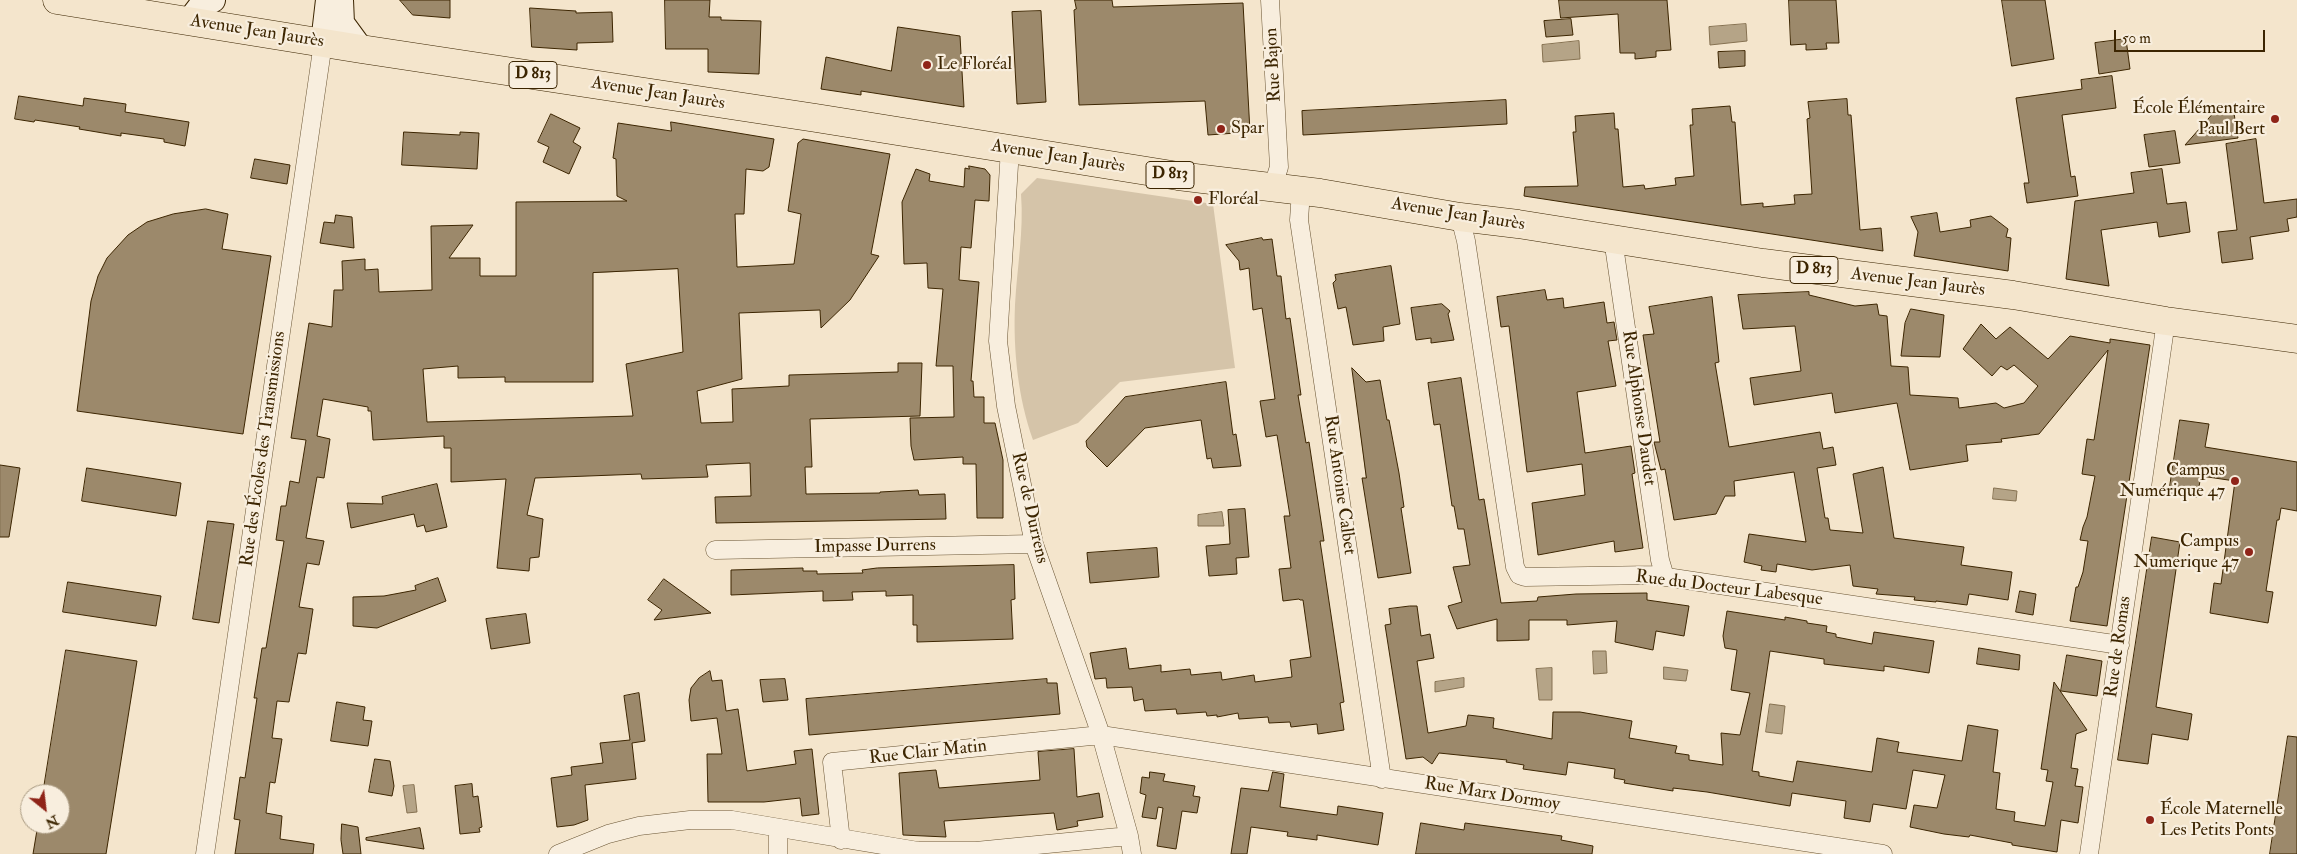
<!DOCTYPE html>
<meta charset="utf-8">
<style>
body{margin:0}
#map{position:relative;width:2297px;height:854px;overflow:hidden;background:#f4e5cc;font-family:"IM FELL Double Pica",serif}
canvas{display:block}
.north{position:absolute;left:20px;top:784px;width:50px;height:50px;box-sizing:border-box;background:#f8eede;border:1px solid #ad9e86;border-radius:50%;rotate:151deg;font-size:14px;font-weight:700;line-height:20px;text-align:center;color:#3c2501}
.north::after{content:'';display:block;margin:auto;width:18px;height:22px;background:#8f2418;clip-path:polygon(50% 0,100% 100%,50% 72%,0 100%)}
.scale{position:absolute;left:2114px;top:30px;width:151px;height:22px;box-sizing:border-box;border:2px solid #3c2501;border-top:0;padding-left:6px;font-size:15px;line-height:18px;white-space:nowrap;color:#3c2501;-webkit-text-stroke:4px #f8eede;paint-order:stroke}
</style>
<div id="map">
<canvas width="2297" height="854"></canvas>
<div class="north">N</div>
<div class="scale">50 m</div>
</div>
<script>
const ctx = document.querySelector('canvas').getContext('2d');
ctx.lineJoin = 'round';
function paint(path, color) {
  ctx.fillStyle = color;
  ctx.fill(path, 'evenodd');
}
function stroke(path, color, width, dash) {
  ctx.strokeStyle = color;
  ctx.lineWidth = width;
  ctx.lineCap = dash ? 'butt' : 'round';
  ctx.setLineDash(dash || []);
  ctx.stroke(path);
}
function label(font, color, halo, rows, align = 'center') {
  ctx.font = font + ' "IM FELL Double Pica",serif';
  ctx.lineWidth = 4.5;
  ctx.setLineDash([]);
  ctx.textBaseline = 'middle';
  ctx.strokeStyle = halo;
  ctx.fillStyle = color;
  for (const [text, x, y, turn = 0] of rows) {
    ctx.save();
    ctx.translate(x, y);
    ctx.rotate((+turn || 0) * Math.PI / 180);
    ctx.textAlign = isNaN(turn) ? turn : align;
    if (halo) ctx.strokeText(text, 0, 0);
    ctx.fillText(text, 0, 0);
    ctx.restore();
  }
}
paint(new Path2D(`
 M 1037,178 L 1213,204 L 1235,368 L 1120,382 L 1078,423 L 1033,440 C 1018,398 1013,350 1015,305 C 1017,267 1024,232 1021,194 Z`), '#d5c4a9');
const water = new Path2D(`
 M 1746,24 L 1747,41 L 1710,45 L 1709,27 Z
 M 1579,41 L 1580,59 L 1543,62 L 1542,45 Z
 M 1994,488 L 2017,491 L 2016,501 L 1993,499 Z
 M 1222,512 L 1224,526 L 1198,526 L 1198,515 Z
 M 1593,651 L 1606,651 L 1607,673 L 1594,674 Z
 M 1664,667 L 1688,670 L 1686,681 L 1664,679 Z
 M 1552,668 L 1552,700 L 1539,700 L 1536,669 Z
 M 1464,678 L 1464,687 L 1435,692 L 1435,682 Z
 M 1770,704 L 1785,706 L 1782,734 L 1766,732 Z
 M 414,785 L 417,812 L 407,813 L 403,786 Z`);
paint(water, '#b5a487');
stroke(water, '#857151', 1);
const building = new Path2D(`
 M 400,0 L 450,0 L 450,18 L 413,15 Z
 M 665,0 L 710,0 L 709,17 L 721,17 L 721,20 L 761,21 L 759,74 L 708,72 L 708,49 L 666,49 Z
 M 1075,0 L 1112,0 L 1113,7 L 1243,3 L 1250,132 L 1208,135 L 1205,101 L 1079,105 L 1074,10 L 1076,9 Z
 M 1559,0 L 1667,0 L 1671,50 L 1656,51 L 1656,57 L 1635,59 L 1635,53 L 1620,53 L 1618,14 L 1561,18 Z
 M 1789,0 L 1836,0 L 1839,43 L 1826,43 L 1827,49 L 1806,50 L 1806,44 L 1791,45 Z
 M 2002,0 L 2045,0 L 2054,59 L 2012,66 Z
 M 530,8 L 576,11 L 576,13 L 612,12 L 613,42 L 577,43 L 577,50 L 532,47 Z
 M 1041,11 L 1046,102 L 1017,104 L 1012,12 Z
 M 1571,19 L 1573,35 L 1546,37 L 1544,21 Z
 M 898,27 L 960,36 L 964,107 L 861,91 L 861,95 L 821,89 L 826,57 L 891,71 Z
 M 2126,39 L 2130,69 L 2099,74 L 2095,43 Z
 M 1745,51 L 1745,66 L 1719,68 L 1718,52 Z
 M 2112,76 L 2116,108 L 2062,115 L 2071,177 L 2075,176 L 2078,196 L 2027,203 L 2024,183 L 2029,183 L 2016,98 L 2082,89 L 2081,80 Z
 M 19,96 L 83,106 L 84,98 L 126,104 L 125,112 L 189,122 L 185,146 L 164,142 L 164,139 L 121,133 L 121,136 L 79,129 L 80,127 L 35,120 L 34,122 L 15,119 Z
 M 1847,99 L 1848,115 L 1851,115 L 1860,230 L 1881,228 L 1883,251 L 1524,196 L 1525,187 L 1578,186 L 1573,132 L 1576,132 L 1575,116 L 1614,113 L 1615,129 L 1618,129 L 1623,187 L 1644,185 L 1645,189 L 1676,185 L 1675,178 L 1694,176 L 1690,125 L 1693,125 L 1692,109 L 1730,106 L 1732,122 L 1735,122 L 1741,205 L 1763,203 L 1763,207 L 1795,204 L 1794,195 L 1812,194 L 1807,119 L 1810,118 L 1808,102 Z
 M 1506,100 L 1507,124 L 1303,135 L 1302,111 Z
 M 2233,107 L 2238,138 L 2185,145 L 2216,110 Z
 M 551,114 L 580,128 L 573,142 L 581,147 L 569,174 L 543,162 L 549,147 L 538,142 Z
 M 671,122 L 774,139 L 769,167 L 763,171 L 746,169 L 744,214 L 735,214 L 737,267 L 794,264 L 801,214 L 788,211 L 798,143 L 803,139 L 890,154 L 871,254 L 879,256 L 850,300 L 821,328 L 820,310 L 739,313 L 742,379 L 697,391 L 701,423 L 733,422 L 732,389 L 789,386 L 789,375 L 898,372 L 898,363 L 922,363 L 920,416 L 810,419 L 812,467 L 805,467 L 806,494 L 880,493 L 880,492 L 918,490 L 919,495 L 945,494 L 946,519 L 716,523 L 715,497 L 751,496 L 750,463 L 706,465 L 708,477 L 642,479 L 641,474 L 535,478 L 527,515 L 543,519 L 539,557 L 530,558 L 529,571 L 497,568 L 506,479 L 451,482 L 451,448 L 444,448 L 444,436 L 373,440 L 371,411 L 368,411 L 368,407 L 323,399 L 317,436 L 330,439 L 324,478 L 317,477 L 306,538 L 324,541 L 319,565 L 307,563 L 299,607 L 313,609 L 306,654 L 298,653 L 289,702 L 277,701 L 272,738 L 282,739 L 275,783 L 270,782 L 266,813 L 282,816 L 280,839 L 314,844 L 313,854 L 235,854 L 240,820 L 234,819 L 240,777 L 245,778 L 257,698 L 254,698 L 262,648 L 266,648 L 284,541 L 276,540 L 281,506 L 286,506 L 290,481 L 299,483 L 306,440 L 291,438 L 309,323 L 332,327 L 334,290 L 343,290 L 342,261 L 365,259 L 365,270 L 378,269 L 379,292 L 432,290 L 431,226 L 473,225 L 449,258 L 480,258 L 480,276 L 516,276 L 516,202 L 627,201 L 617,196 L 616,159 L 613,158 L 618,123 L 671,131 ZM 678,269 L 683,352 L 626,364 L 633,416 L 427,422 L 423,369 L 458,366 L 458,378 L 505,377 L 505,382 L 593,382 L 593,273 Z
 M 2175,131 L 2180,163 L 2149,167 L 2144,135 Z
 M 404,132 L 460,135 L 460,132 L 479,133 L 477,169 L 402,165 Z
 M 2256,139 L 2264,203 L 2297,199 L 2297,217 L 2287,219 L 2289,231 L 2250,237 L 2253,259 L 2222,263 L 2218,232 L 2237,230 L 2226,144 Z
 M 255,159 L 290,165 L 287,184 L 251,178 Z
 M 969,166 L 985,169 L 990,175 L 989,201 L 975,200 L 971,248 L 961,247 L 959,280 L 979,282 L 971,381 L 973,381 L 974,397 L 984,397 L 984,423 L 995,423 L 1003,460 L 1003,518 L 977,518 L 976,464 L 963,464 L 963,457 L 914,460 L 911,446 L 910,418 L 954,417 L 953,366 L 936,366 L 943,289 L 928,288 L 927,263 L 904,264 L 902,202 L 916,169 L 930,174 L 929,181 L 964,187 L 965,168 L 969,169 Z
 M 2162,169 L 2167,204 L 2186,202 L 2190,232 L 2159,237 L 2157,222 L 2101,230 L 2109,286 L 2066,279 L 2075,201 L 2134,193 L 2131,173 Z
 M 206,209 L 228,214 L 222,249 L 271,256 L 243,434 L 77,411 L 91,301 L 98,276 L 107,258 L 128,235 L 147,222 L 173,214 Z
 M 1937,213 L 1940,232 L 1971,227 L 1970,220 L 1991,216 L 2008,229 L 2006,237 L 2011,238 L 2008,271 L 1914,256 L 1918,232 L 1911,217 Z
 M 336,215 L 352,217 L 354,248 L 320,243 L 324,222 L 334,223 Z
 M 1262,238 L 1263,240 L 1272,239 L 1277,276 L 1281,276 L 1286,319 L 1290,318 L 1301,395 L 1298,395 L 1306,443 L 1309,442 L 1324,541 L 1320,541 L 1344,702 L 1340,703 L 1344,730 L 1318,734 L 1317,724 L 1291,727 L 1290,722 L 1269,723 L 1268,717 L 1239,719 L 1238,713 L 1217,717 L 1217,715 L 1207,716 L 1206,712 L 1177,714 L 1176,709 L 1145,711 L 1143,699 L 1134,701 L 1132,687 L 1107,688 L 1106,678 L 1095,679 L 1090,653 L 1126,648 L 1129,669 L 1161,665 L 1161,672 L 1190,669 L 1191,675 L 1221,672 L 1222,680 L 1254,675 L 1255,682 L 1292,677 L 1290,660 L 1311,657 L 1303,600 L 1300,600 L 1299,599 L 1283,601 L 1279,569 L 1291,568 L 1284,516 L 1290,516 L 1277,435 L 1266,437 L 1260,401 L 1275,399 L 1262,308 L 1253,310 L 1249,268 L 1240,270 L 1239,261 L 1226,245 Z
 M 1391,266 L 1400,324 L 1383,327 L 1384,341 L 1353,345 L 1346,307 L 1338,309 L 1333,283 L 1336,280 L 1335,275 Z
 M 1545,290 L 1547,300 L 1563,298 L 1564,308 L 1604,302 L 1607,323 L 1614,322 L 1617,340 L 1608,341 L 1616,386 L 1577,392 L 1585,453 L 1631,446 L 1635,473 L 1632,474 L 1643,548 L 1615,552 L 1614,541 L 1538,555 L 1532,503 L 1585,495 L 1582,464 L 1527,472 L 1509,326 L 1501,327 L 1497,297 Z
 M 1809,292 L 1809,295 L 1855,306 L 1877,304 L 1879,315 L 1887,316 L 1891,366 L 1908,367 L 1910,395 L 1958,398 L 1959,408 L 1996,403 L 2004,408 L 2024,403 L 2038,386 L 2014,365 L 2007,370 L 2001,366 L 1992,376 L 1963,349 L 1981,324 L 1996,339 L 2010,327 L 2048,359 L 2070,336 L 2110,343 L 2110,339 L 2150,345 L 2107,626 L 2070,621 L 2076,587 L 2078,587 L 2083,572 L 2088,541 L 2080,540 L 2083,527 L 2087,517 L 2095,476 L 2082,474 L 2087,439 L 2094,440 L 2108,350 L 2039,434 L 2001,439 L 2002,442 L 1966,445 L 1968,461 L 1910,470 L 1897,403 L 1835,413 L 1832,393 L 1754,405 L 1750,378 L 1801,371 L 1795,326 L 1743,329 L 1738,295 Z
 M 1712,297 L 1719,362 L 1715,363 L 1729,447 L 1820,432 L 1823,449 L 1833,447 L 1836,465 L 1817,468 L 1825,518 L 1828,518 L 1830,530 L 1863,533 L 1853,474 L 1883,467 L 1894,538 L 1964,547 L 1961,565 L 2012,572 L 2008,600 L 1969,594 L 1967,605 L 1936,601 L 1936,602 L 1914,600 L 1915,597 L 1876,594 L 1878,589 L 1853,586 L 1850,565 L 1812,570 L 1777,564 L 1776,572 L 1761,570 L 1762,566 L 1744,562 L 1749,534 L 1806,542 L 1794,472 L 1734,481 L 1735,496 L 1725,496 L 1716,514 L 1674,520 L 1665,469 L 1661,470 L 1654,442 L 1660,442 L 1643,335 L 1654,334 L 1649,307 Z
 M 1442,304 L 1450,311 L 1448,314 L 1454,340 L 1431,343 L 1431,338 L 1416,340 L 1411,308 Z
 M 1911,309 L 1944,315 L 1940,357 L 1901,356 L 1905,323 Z
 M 1352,368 L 1366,382 L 1380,380 L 1387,420 L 1389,420 L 1399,473 L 1404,507 L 1401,508 L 1411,573 L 1378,578 L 1362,478 L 1366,478 Z
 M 1461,378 L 1479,500 L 1484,499 L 1501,603 L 1537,601 L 1538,597 L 1576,594 L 1647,593 L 1647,600 L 1689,606 L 1684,636 L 1656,631 L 1653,650 L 1615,642 L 1617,621 L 1567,625 L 1567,620 L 1529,620 L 1529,640 L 1497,641 L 1497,619 L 1457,629 L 1448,606 L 1462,602 L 1453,567 L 1470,565 L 1464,529 L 1458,529 L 1454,506 L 1452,506 L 1440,424 L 1434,425 L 1428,383 Z
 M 1226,382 L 1233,435 L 1236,434 L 1241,466 L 1213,468 L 1211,458 L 1207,459 L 1201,420 L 1145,428 L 1107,467 L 1087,447 L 1086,441 L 1125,397 Z
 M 2180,420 L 2209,424 L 2205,447 L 2297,462 L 2297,511 L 2281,508 L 2279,520 L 2277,520 L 2266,591 L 2273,592 L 2268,623 L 2210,613 L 2214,583 L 2221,584 L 2235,481 L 2201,476 L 2197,497 L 2169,493 Z
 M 0,465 L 20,468 L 9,537 L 0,537 Z
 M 87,468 L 181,483 L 176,516 L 82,501 Z
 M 437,484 L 447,527 L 426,532 L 424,525 L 417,527 L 414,514 L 351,528 L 347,503 L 383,504 L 382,497 Z
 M 1245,509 L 1249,557 L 1236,558 L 1237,574 L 1209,576 L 1206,546 L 1230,544 L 1228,510 Z
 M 208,521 L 234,524 L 219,623 L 193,619 Z
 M 2152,537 L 2180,542 L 2156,707 L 2192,714 L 2188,740 L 2152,734 L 2148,764 L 2118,760 Z
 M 1157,548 L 1159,577 L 1090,583 L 1087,553 Z
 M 1014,565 L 1015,599 L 1011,600 L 1013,639 L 917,642 L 917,625 L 913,625 L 913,595 L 886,596 L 886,591 L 852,592 L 853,600 L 823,601 L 823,591 L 731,595 L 731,570 L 803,568 L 803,571 L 817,571 L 817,574 L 863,573 L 862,570 L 877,568 Z
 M 438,578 L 446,601 L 377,628 L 353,626 L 353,597 L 384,596 L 416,590 L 415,586 Z
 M 664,579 L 711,613 L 654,620 L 662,610 L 648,600 Z
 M 68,582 L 161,596 L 156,626 L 63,612 Z
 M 2020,591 L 2036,594 L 2033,615 L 2016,612 Z
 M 1410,606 L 1417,606 L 1421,636 L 1430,634 L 1434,658 L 1417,661 L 1428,733 L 1466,726 L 1468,715 L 1494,718 L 1493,728 L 1552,739 L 1553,712 L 1580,712 L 1632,721 L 1629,738 L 1677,746 L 1675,753 L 1689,755 L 1689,760 L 1723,765 L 1721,733 L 1740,735 L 1750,693 L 1731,690 L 1737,650 L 1725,648 L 1723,636 L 1727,611 L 1785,620 L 1785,617 L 1807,621 L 1807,623 L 1827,626 L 1826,632 L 1836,634 L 1836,637 L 1872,644 L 1874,632 L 1934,641 L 1929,673 L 1884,666 L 1884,671 L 1824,664 L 1824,659 L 1770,651 L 1752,771 L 1759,772 L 1759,776 L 1793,782 L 1797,761 L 1872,772 L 1877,738 L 1899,742 L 1897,752 L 1962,761 L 1968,725 L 1998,730 L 1993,772 L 2000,773 L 1996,809 L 2015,812 L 2014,821 L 2045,826 L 2053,782 L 2046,781 L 2048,770 L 2041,769 L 2054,682 L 2087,730 L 2076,734 L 2071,768 L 2078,769 L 2075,786 L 2083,787 L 2078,823 L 2061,820 L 2057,852 L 2012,845 L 2012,843 L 1970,835 L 1969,837 L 1944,834 L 1910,827 L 1914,805 L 1937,808 L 1945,775 L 1913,770 L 1906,809 L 1873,804 L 1870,822 L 1844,818 L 1846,801 L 1792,793 L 1790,806 L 1707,792 L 1673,788 L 1673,791 L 1624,783 L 1625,780 L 1614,778 L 1615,769 L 1568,762 L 1566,775 L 1523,769 L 1524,765 L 1506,762 L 1507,760 L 1439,753 L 1432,764 L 1423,757 L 1406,759 L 1385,625 L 1391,624 L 1389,609 Z
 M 526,614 L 530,643 L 491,649 L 486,619 Z
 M 1979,648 L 2020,655 L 2019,670 L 1977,664 Z
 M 66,650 L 137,661 L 106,854 L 33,854 L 38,824 L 60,824 L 60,794 L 43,794 Z
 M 2067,655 L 2102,661 L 2097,696 L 2061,691 Z
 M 710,671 L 712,681 L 722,680 L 726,711 L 738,709 L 747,771 L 796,764 L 794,751 L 812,749 L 819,814 L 802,816 L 800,798 L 764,802 L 708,802 L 707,754 L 722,754 L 717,718 L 691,721 L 689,700 L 691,688 L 699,678 Z
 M 785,679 L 788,700 L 763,702 L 760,680 Z
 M 1047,679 L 1047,683 L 1057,683 L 1060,714 L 809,735 L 806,699 Z
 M 639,693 L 645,741 L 632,743 L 636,779 L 585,785 L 588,820 L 574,825 L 557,827 L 551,778 L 572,775 L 571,767 L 603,763 L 600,743 L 630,740 L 624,696 Z
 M 337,702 L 365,707 L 363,720 L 372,721 L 368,746 L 331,741 Z
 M 2288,736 L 2297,737 L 2297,854 L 2270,854 Z
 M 1074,749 L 1077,797 L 1099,793 L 1103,817 L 1077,821 L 1078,826 L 1057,830 L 1054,813 L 944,821 L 946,837 L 903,835 L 899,773 L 936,770 L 939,788 L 1040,780 L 1038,752 Z
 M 375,759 L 390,761 L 394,786 L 392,796 L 369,792 Z
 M 1150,772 L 1165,774 L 1163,781 L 1195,786 L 1193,796 L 1200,797 L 1197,813 L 1182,811 L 1176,849 L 1157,846 L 1163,808 L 1158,807 L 1156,819 L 1142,817 L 1146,795 L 1140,793 L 1142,777 L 1149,778 Z
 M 1273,772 L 1284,774 L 1280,807 L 1337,815 L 1338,806 L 1383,813 L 1378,845 L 1317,835 L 1317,840 L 1287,836 L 1288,832 L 1251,827 L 1247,854 L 1231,854 L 1241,788 L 1268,791 Z
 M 472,784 L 473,797 L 478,796 L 482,827 L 479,828 L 480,832 L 460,834 L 455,786 Z
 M 1421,823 L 1464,830 L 1465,823 L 1562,836 L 1561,840 L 1593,846 L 1592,854 L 1416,854 Z
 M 342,824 L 358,827 L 361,854 L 343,854 L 341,840 Z
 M 420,828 L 424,849 L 366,840 L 366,838 Z`);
paint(building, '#9c896b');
stroke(building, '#3c2501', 1);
const street = new Path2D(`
 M 1270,0 L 1279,167 L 1272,189
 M 1010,149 L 998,341 L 1006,406 L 1034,544 L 1101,735 L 1129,836 L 1132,854
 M 1301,191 L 1299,220 L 1382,779
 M 1460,217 L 1466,241 L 1515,567 L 1519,575 L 1525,577 L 1653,575 L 2120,645
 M 1613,239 L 1660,560 L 1665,577
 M 715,550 L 1034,544
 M 841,840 L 832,762 L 1101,735 L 1883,854
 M 205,854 L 323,43
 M 558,854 L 608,834 L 639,826 L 690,820 L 732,820 L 918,851 L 976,851 L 1129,836
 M 778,854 L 778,828
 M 2089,854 L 2166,321`);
const secondary = new Path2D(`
 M 341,0 L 342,23 L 361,49
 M 189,21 L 199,8 L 213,0
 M 323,43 L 328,0`);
const primary = new Path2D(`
 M 57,0 L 361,49 L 816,118 L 1178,176 L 1320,193 L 1460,217 L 1518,224 L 1763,263 L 2013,295 L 2166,321 L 2297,339`);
stroke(street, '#6a5534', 19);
stroke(secondary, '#3c2501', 26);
stroke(primary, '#3c2501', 29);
stroke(street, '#f8eede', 18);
stroke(secondary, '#f8eede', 24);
stroke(primary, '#f4e5cc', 28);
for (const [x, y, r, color] of [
 [927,65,5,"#8f2418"],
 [2275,119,5,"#8f2418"],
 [1221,129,5,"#8f2418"],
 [1198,200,5,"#8f2418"],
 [2235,481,5,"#8f2418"],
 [2249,552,5,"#8f2418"],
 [2150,820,5,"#8f2418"]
]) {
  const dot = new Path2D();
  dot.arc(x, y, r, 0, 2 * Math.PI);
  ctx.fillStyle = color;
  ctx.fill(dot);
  stroke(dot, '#f8eede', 2);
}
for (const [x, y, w] of [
 [533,75,48],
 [1170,175,48],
 [1814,270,48]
]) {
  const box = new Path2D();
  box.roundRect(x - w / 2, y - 13.5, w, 27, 4);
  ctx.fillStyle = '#f8eede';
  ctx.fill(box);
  stroke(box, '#3c2501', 1);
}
label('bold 16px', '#3c2501', null, [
 ["D 813",533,75],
 ["D 813",1170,175],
 ["D 813",1814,270]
]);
label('18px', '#3c2501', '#f8eede', [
 ["Avenue Jean Jaurès",257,32,9],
 ["Rue Bajon",1274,65,-93],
 ["Avenue Jean Jaurès",658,94,9],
 ["Avenue Jean Jaurès",1058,157,9],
 ["Avenue Jean Jaurès",1458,215,9],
 ["Avenue Jean Jaurès",1918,283,7],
 ["Rue Alphonse Daudet",1638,408,82],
 ["Rue des Écoles des Transmissions",264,449,-82],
 ["Rue Antoine Calbet",1339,485,82],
 ["Rue de Durrens",1029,508,77],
 ["Impasse Durrens",875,547,-1],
 ["Rue du Docteur Labesque",1729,589,7],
 ["Rue de Romas",2119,647,-82],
 ["Rue Clair Matin",928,753,-6],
 ["Rue Marx Dormoy",1492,795,9]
]);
label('18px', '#3c2501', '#f8eede', [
 ["Le Floréal",937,65],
 ["École Élémentaire",2265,109,"right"],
 ["Paul Bert",2265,130,"right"],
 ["Spar",1231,129],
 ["Floréal",1208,200],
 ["Campus",2225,471,"right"],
 ["Numérique 47",2225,492,"right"],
 ["Campus",2239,542,"right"],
 ["Numerique 47",2239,563,"right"],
 ["École Maternelle",2160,810],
 ["Les Petits Ponts",2160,831]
], 'left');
</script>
